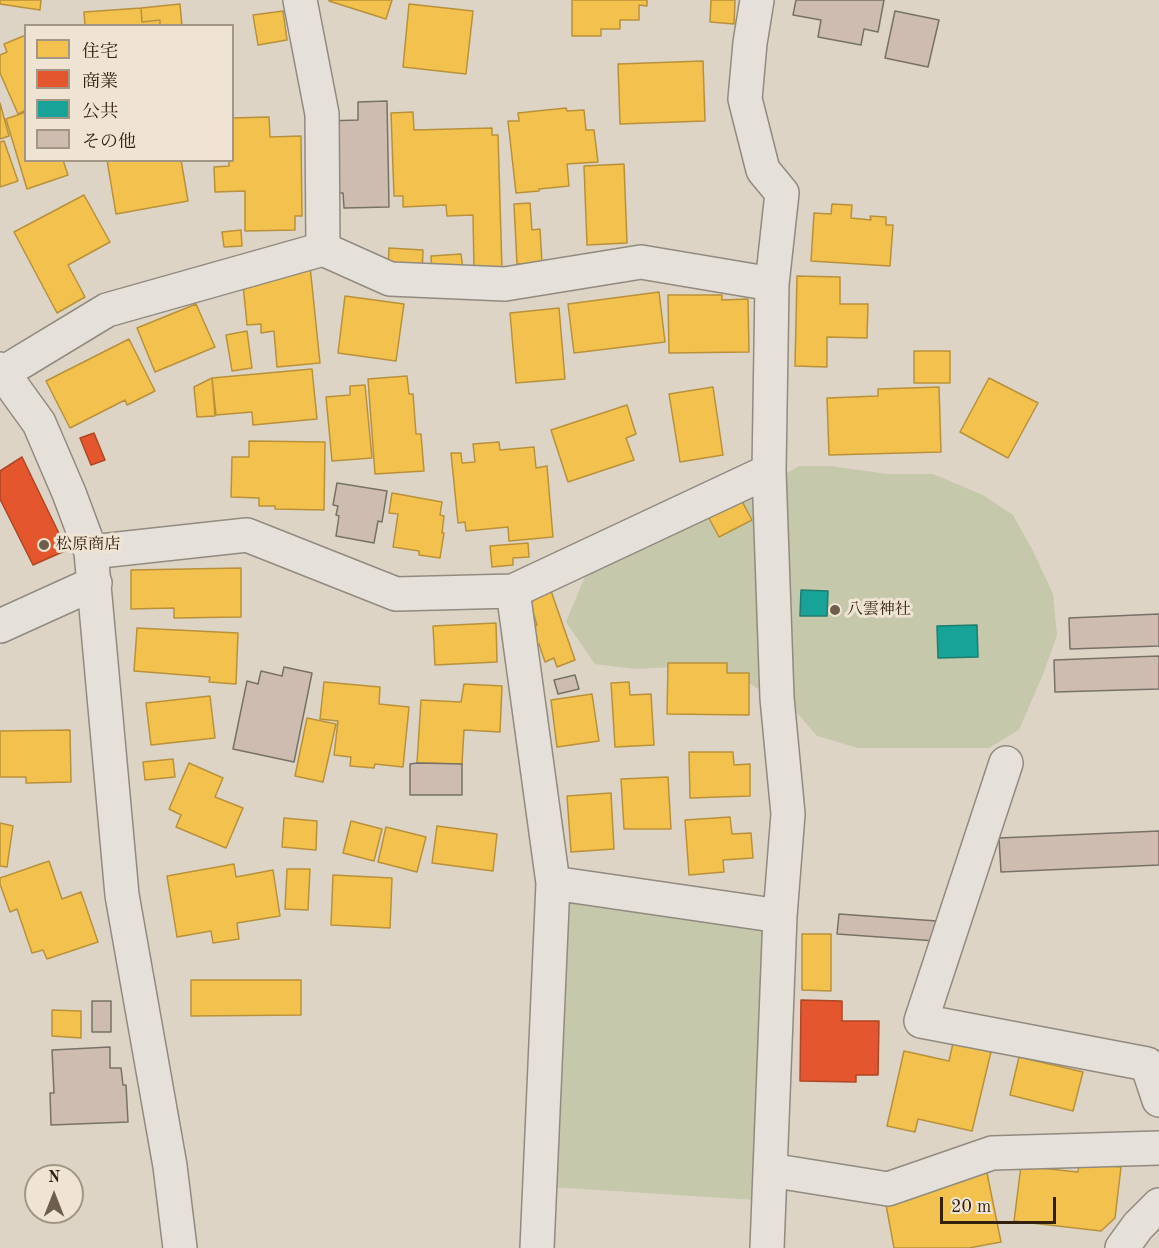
<!DOCTYPE html>
<meta charset="utf-8">
<style>
body{margin:0}
#map{position:relative;width:1159px;height:1248px;overflow:hidden;background:#ddd4c6;font-family:"Old Standard TT","Noto Serif JP",serif}
canvas{display:block}
.legend{position:absolute;left:24px;top:24px;width:210px;height:138px;box-sizing:border-box;background:#efe4d4;border:2px solid #a49684;margin:0;padding:8px 10px;list-style:none;font-size:18px;color:#33200c}
.legend li{display:flex;align-items:center;gap:12px;height:30px}
.legend b{width:30px;border:2px solid #a49684}
.north{position:absolute;left:24px;top:1164px;width:60px;height:60px;box-sizing:border-box;background:#efe4d4;border:2px solid #a49684;border-radius:50%;rotate:0deg;font-size:16px;font-weight:700;line-height:24px;text-align:center;color:#33200c}
.north::after{content:'';display:block;margin:auto;width:21px;height:27px;background:#6e5f4d;clip-path:polygon(50% 0,100% 100%,50% 72%,0 100%)}
.scale{position:absolute;left:940px;top:1197px;width:116px;height:27px;box-sizing:border-box;border:3px solid #33200c;border-top:0;padding-left:8px;font-size:18px;line-height:21px;white-space:nowrap;color:#33200c;-webkit-text-stroke:4px #efe4d4;paint-order:stroke}
</style>
<div id="map">
<canvas width="1159" height="1248"></canvas>
<ul class="legend">
<li><b style="height:16px;background:#f2c14e"></b>住宅</li>
<li><b style="height:16px;background:#e4572e"></b>商業</li>
<li><b style="height:16px;background:#17a398"></b>公共</li>
<li><b style="height:16px;background:#cebcb1"></b>その他</li>
</ul>
<div class="north">N</div>
<div class="scale">20 m</div>
</div>
<script>
const ctx = document.querySelector('canvas').getContext('2d');
ctx.lineJoin = 'round';
function paint(path, color) {
  ctx.fillStyle = color;
  ctx.fill(path, 'evenodd');
}
function stroke(path, color, width, dash) {
  ctx.strokeStyle = color;
  ctx.lineWidth = width;
  ctx.lineCap = dash ? 'butt' : 'round';
  ctx.setLineDash(dash || []);
  ctx.stroke(path);
}
function label(font, color, halo, rows, align = 'center') {
  ctx.font = font + ' "Old Standard TT","Noto Serif JP",serif';
  ctx.lineWidth = 6;
  ctx.setLineDash([]);
  ctx.textBaseline = 'middle';
  ctx.strokeStyle = halo;
  ctx.fillStyle = color;
  for (const [text, x, y, turn = 0] of rows) {
    ctx.save();
    ctx.translate(x, y);
    ctx.rotate((+turn || 0) * Math.PI / 180);
    ctx.textAlign = isNaN(turn) ? turn : align;
    if (halo) ctx.strokeText(text, 0, 0);
    ctx.fillText(text, 0, 0);
    ctx.restore();
  }
}
paint(new Path2D(`
 M 799,466 L 830,466 L 888,474 L 933,474 L 983,495 L 1013,515 L 1033,551 L 1053,594 L 1057,635 L 1044,672 L 1019,730 L 989,748 L 858,748 L 817,736 L 798,714 L 747,682 L 676,667 L 635,669 L 595,664 L 566,622 L 586,574 L 739,500 Z
 M 565,901 L 764,931 L 756,1200 L 551,1187 Z`), '#c5c8aa');
const homes = new Path2D(`
 M 0,0 L 41,0 L 40,10 L 0,4 Z
 M 329,0 L 392,0 L 386,19 L 329,1 Z
 M 572,0 L 647,0 L 647,6 L 639,5 L 639,20 L 620,20 L 620,29 L 601,29 L 601,36 L 572,36 Z
 M 711,0 L 735,0 L 734,24 L 710,22 Z
 M 180,4 L 182,26 L 160,26 L 160,20 L 142,22 L 141,8 Z
 M 409,4 L 473,11 L 466,74 L 403,67 Z
 M 141,8 L 142,22 L 160,20 L 160,26 L 85,26 L 84,12 Z
 M 283,11 L 287,40 L 258,45 L 253,15 Z
 M 26,35 L 26,110 L 18,114 L 0,73 L 0,55 L 7,52 L 4,44 Z
 M 703,61 L 705,121 L 620,124 L 618,64 Z
 M 0,103 L 9,136 L 0,139 Z
 M 566,108 L 567,111 L 584,110 L 586,130 L 594,130 L 598,162 L 567,164 L 569,186 L 539,189 L 539,191 L 516,193 L 508,121 L 519,121 L 518,113 Z
 M 26,112 L 26,160 L 63,160 L 68,175 L 27,189 L 6,119 Z
 M 413,112 L 414,130 L 492,128 L 492,135 L 498,135 L 502,270 L 474,271 L 473,215 L 447,216 L 446,205 L 403,207 L 403,196 L 394,196 L 391,113 Z
 M 269,117 L 270,137 L 301,136 L 302,216 L 295,216 L 295,230 L 245,231 L 245,191 L 215,192 L 214,167 L 229,166 L 229,160 L 232,160 L 232,118 Z
 M 4,141 L 18,181 L 0,187 L 0,142 Z
 M 107,160 L 181,160 L 188,201 L 116,214 Z
 M 624,164 L 627,243 L 587,245 L 584,166 Z
 M 84,195 L 110,242 L 68,265 L 85,297 L 57,313 L 14,232 Z
 M 530,203 L 532,230 L 540,229 L 542,263 L 517,264 L 514,204 Z
 M 832,204 L 852,205 L 851,218 L 871,220 L 870,216 L 886,217 L 886,225 L 893,225 L 890,266 L 811,261 L 814,213 L 831,214 Z
 M 241,230 L 242,246 L 224,247 L 222,232 Z
 M 389,248 L 423,250 L 422,276 L 388,275 Z
 M 461,254 L 463,270 L 432,274 L 431,256 Z
 M 310,266 L 320,363 L 277,367 L 274,331 L 261,333 L 261,324 L 247,325 L 242,274 Z
 M 797,276 L 840,277 L 840,304 L 868,304 L 867,338 L 827,337 L 827,367 L 795,366 Z
 M 659,292 L 665,342 L 574,353 L 568,304 Z
 M 668,295 L 722,295 L 722,300 L 748,299 L 749,352 L 669,353 Z
 M 345,296 L 404,304 L 396,361 L 338,353 Z
 M 196,304 L 215,347 L 155,372 L 137,328 Z
 M 559,308 L 565,379 L 516,383 L 510,313 Z
 M 247,331 L 252,368 L 232,371 L 226,335 Z
 M 129,339 L 155,391 L 127,405 L 125,400 L 70,428 L 46,381 Z
 M 914,351 L 950,351 L 950,383 L 914,383 Z
 M 312,369 L 317,419 L 253,425 L 252,412 L 216,415 L 212,378 Z
 M 407,376 L 409,394 L 413,394 L 416,434 L 421,434 L 424,471 L 375,474 L 368,379 Z
 M 212,378 L 215,416 L 197,417 L 194,387 Z
 M 989,378 L 1038,403 L 1008,458 L 960,432 Z
 M 365,385 L 372,458 L 332,461 L 326,397 L 350,395 L 350,386 Z
 M 713,387 L 723,455 L 680,462 L 669,394 Z
 M 939,387 L 941,452 L 829,455 L 827,398 L 878,396 L 878,389 Z
 M 627,405 L 636,434 L 626,438 L 634,460 L 568,482 L 551,430 Z
 M 249,441 L 325,442 L 324,510 L 275,509 L 275,506 L 259,506 L 259,498 L 231,497 L 232,457 L 249,457 Z
 M 499,442 L 500,450 L 534,447 L 536,468 L 547,466 L 553,537 L 509,541 L 508,527 L 466,531 L 465,522 L 458,523 L 451,453 L 461,453 L 462,463 L 475,462 L 473,444 Z
 M 735,488 L 752,520 L 719,537 L 702,505 Z
 M 392,493 L 442,502 L 440,515 L 444,516 L 442,533 L 444,533 L 440,558 L 419,555 L 419,551 L 393,547 L 398,514 L 389,513 Z
 M 528,543 L 529,557 L 513,558 L 513,565 L 492,567 L 490,546 Z
 M 241,568 L 241,617 L 174,618 L 174,608 L 131,609 L 131,570 Z
 M 550,588 L 575,660 L 557,667 L 554,658 L 545,662 L 539,644 L 532,646 L 527,629 L 537,625 L 534,615 L 529,617 L 524,604 L 533,601 L 531,594 Z
 M 496,623 L 497,662 L 435,665 L 433,626 Z
 M 137,628 L 238,633 L 236,684 L 209,682 L 210,677 L 134,671 Z
 M 668,663 L 727,663 L 727,673 L 749,673 L 749,715 L 667,714 Z
 M 324,682 L 380,687 L 379,704 L 409,707 L 403,767 L 375,764 L 374,768 L 350,766 L 351,757 L 334,755 L 338,721 L 320,719 Z
 M 629,682 L 630,695 L 651,694 L 654,745 L 615,747 L 611,683 Z
 M 464,684 L 502,686 L 500,732 L 464,730 L 462,764 L 417,763 L 421,700 L 461,702 Z
 M 592,694 L 599,741 L 557,747 L 551,700 Z
 M 210,696 L 215,738 L 151,745 L 146,703 Z
 M 307,718 L 336,724 L 323,782 L 295,776 Z
 M 70,730 L 71,782 L 26,783 L 26,777 L 0,777 L 0,731 Z
 M 689,752 L 733,752 L 734,765 L 750,764 L 750,796 L 690,798 Z
 M 173,759 L 175,777 L 145,780 L 143,762 Z
 M 189,763 L 223,778 L 215,797 L 243,808 L 226,848 L 176,827 L 181,815 L 169,809 Z
 M 668,777 L 671,829 L 624,829 L 621,779 Z
 M 611,793 L 614,849 L 571,852 L 567,796 Z
 M 730,817 L 732,834 L 751,833 L 753,858 L 723,860 L 724,872 L 689,875 L 685,820 Z
 M 284,818 L 317,821 L 316,850 L 282,847 Z
 M 351,821 L 382,829 L 374,861 L 343,853 Z
 M 0,823 L 13,826 L 7,867 L 0,866 Z
 M 437,826 L 497,834 L 493,871 L 432,863 Z
 M 386,827 L 426,837 L 417,872 L 378,862 Z
 M 49,861 L 62,899 L 81,892 L 98,942 L 47,959 L 43,950 L 32,953 L 17,909 L 10,912 L 0,884 L 0,878 Z
 M 234,864 L 236,877 L 273,870 L 280,916 L 237,923 L 239,939 L 213,943 L 211,931 L 177,937 L 167,876 Z
 M 287,869 L 310,869 L 308,910 L 285,909 Z
 M 333,875 L 392,878 L 390,928 L 331,925 Z
 M 802,934 L 831,934 L 831,991 L 802,990 Z
 M 191,980 L 301,980 L 301,1015 L 191,1016 Z
 M 52,1010 L 81,1011 L 81,1038 L 52,1036 Z
 M 953,1043 L 991,1052 L 972,1131 L 918,1119 L 915,1132 L 887,1126 L 904,1051 L 949,1061 Z
 M 1019,1057 L 1083,1072 L 1073,1111 L 1010,1095 Z
 M 1079,1163 L 1121,1167 L 1115,1218 L 1101,1231 L 1014,1221 L 1021,1166 L 1078,1172 Z
 M 987,1173 L 1001,1242 L 969,1248 L 894,1248 L 884,1194 Z`);
paint(homes, '#f2c14e');
stroke(homes, '#b9913a', 1.5);
const shops = new Path2D(`
 M 94,433 L 105,460 L 91,465 L 80,438 Z
 M 22,457 L 67,550 L 33,565 L 0,499 L 0,471 Z
 M 801,1000 L 842,1001 L 842,1021 L 879,1021 L 878,1075 L 856,1075 L 856,1082 L 800,1081 Z`);
paint(shops, '#e4572e');
stroke(shops, '#af4624', 1.5);
const public = new Path2D(`
 M 801,590 L 828,591 L 827,616 L 800,616 Z
 M 977,625 L 978,657 L 938,658 L 937,626 Z`);
paint(public, '#17a398');
stroke(public, '#1f7c6e', 1.5);
const building = new Path2D(`
 M 796,0 L 884,0 L 878,32 L 864,29 L 861,45 L 818,37 L 821,20 L 793,15 Z
 M 895,11 L 939,20 L 928,67 L 885,58 Z
 M 387,101 L 389,207 L 344,208 L 343,193 L 334,193 L 327,121 L 358,120 L 358,102 Z
 M 337,483 L 387,491 L 382,522 L 378,521 L 374,543 L 336,536 L 339,516 L 336,515 L 338,506 L 333,505 Z
 M 1159,614 L 1159,646 L 1070,649 L 1069,618 Z
 M 1159,656 L 1159,689 L 1055,692 L 1054,660 Z
 M 284,667 L 312,673 L 294,762 L 233,749 L 247,681 L 258,684 L 261,671 L 282,676 Z
 M 575,675 L 579,689 L 558,694 L 554,680 Z
 M 417,763 L 462,764 L 462,795 L 410,795 L 410,764 Z
 M 1159,831 L 1159,865 L 1001,872 L 999,838 Z
 M 839,914 L 937,921 L 936,941 L 837,934 Z
 M 92,1001 L 111,1001 L 111,1032 L 92,1032 Z
 M 110,1047 L 110,1068 L 121,1068 L 123,1085 L 126,1085 L 128,1122 L 51,1125 L 50,1093 L 54,1093 L 52,1050 Z`);
paint(building, '#cebcb1');
stroke(building, '#787167', 1.5);
const minor = new Path2D(`
 M 757,0 L 750,43 L 745,99 L 763,170 L 782,193 L 772,284 L 769,471 L 777,698 L 788,814 L 780,916 L 767,1248
 M 323,249 L 390,279 L 505,284 L 641,262 L 772,284
 M 0,369 L 39,423 L 69,493 L 91,552 L 122,895 L 170,1166 L 180,1248
 M 3,373 L 107,310 L 323,249 L 322,114 L 300,0
 M 91,552 L 247,535 L 396,594 L 513,591 L 769,471
 M 513,591 L 553,883 L 537,1248
 M 0,626 L 95,583
 M 1006,763 L 921,1021 L 1147,1064 L 1159,1100
 M 553,883 L 780,916
 M 770,1170 L 888,1189 L 992,1153 L 1159,1148
 M 1122,1248 L 1138,1226 L 1159,1205`);
stroke(minor, '#918a7f', 36);
stroke(minor, '#e5e0da', 33);
for (const [x, y, r, color] of [
 [44,545,6,"#6e5f4d"],
 [835,610,6,"#6e5f4d"]
]) {
  const dot = new Path2D();
  dot.arc(x, y, r, 0, 2 * Math.PI);
  ctx.fillStyle = color;
  ctx.fill(dot);
  stroke(dot, '#efe4d4', 2);
}
label('16px', '#33200c', '#efe4d4', [
 ["松原商店",56,545],
 ["八雲神社",847,610]
], 'left');
</script>
